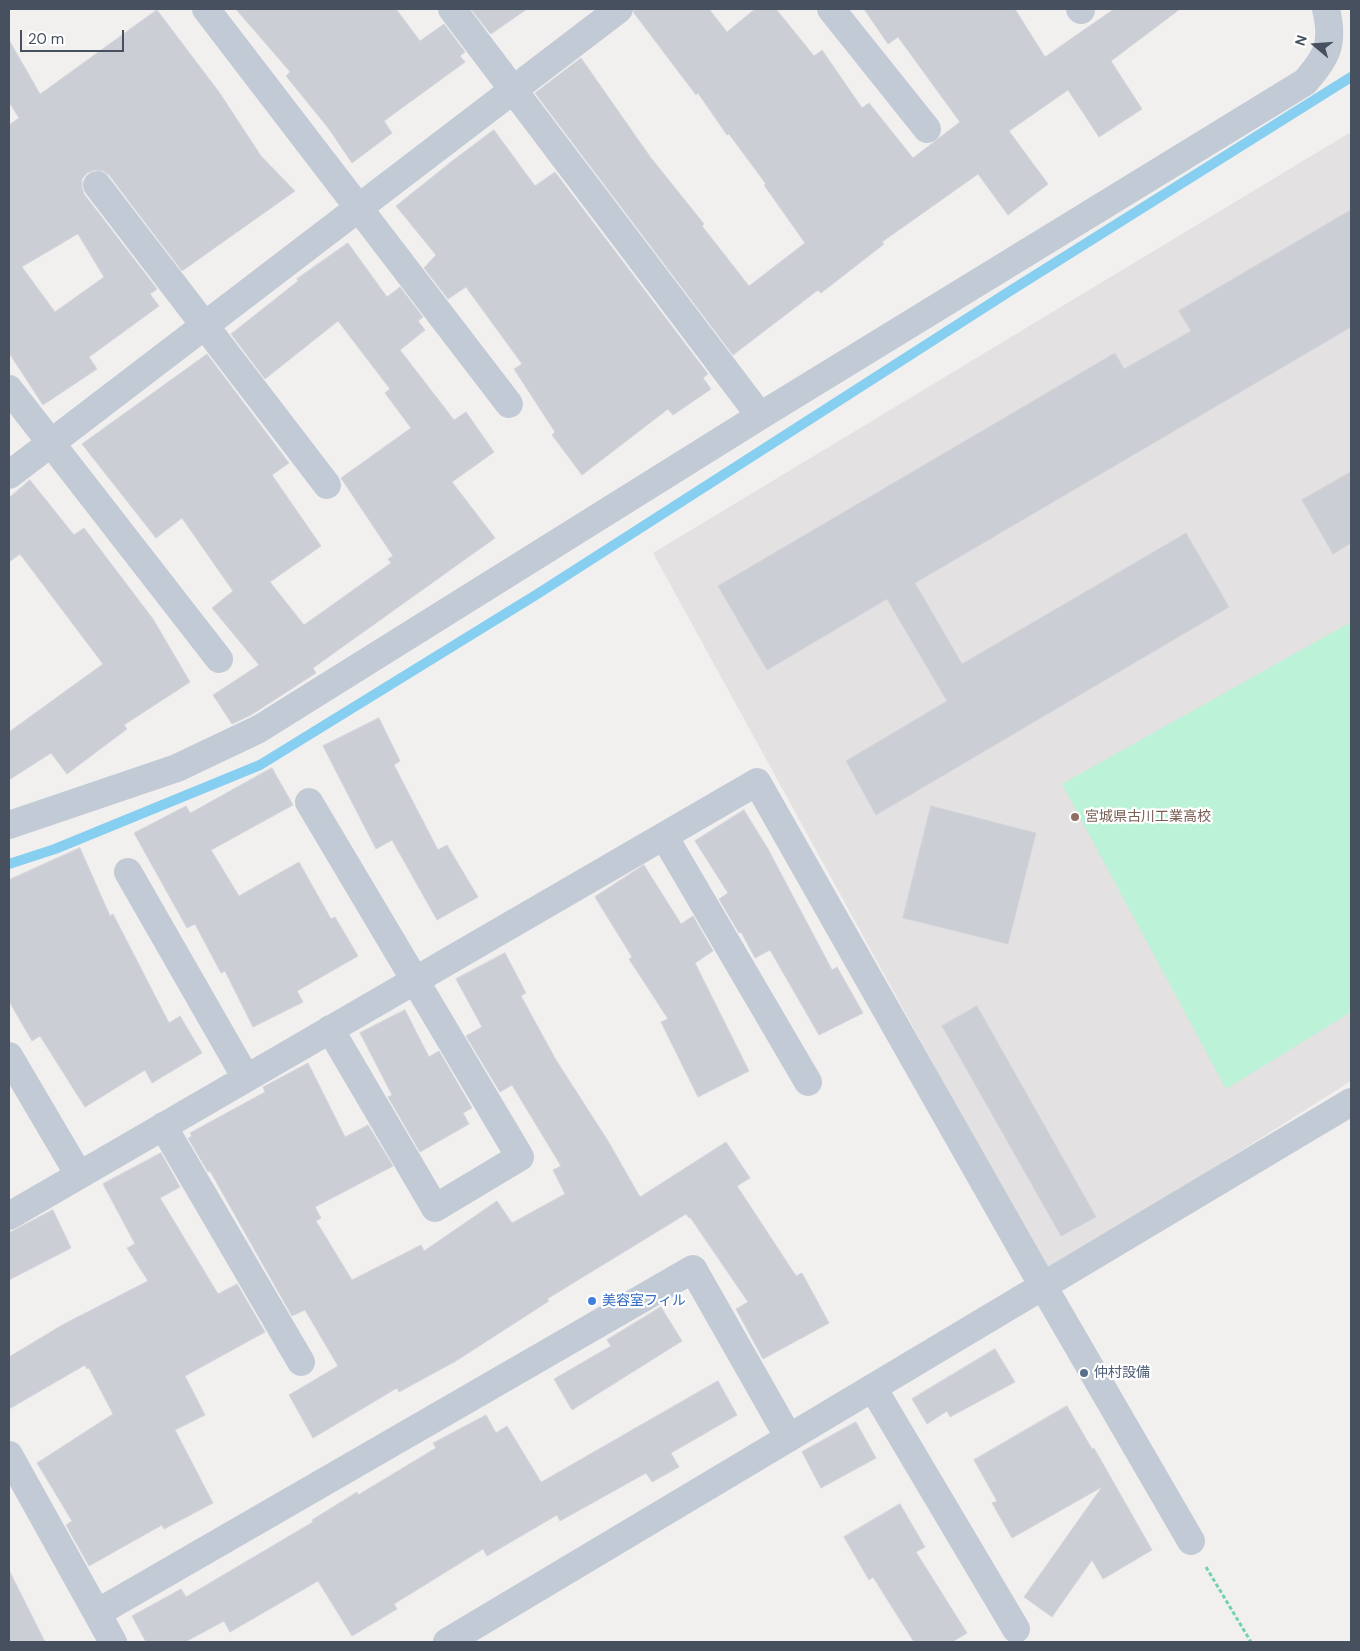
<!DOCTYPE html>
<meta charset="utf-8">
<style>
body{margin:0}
#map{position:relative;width:1360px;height:1651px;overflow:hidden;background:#f2f0ef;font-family:"DM Sans",sans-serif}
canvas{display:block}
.frame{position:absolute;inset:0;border:10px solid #46505e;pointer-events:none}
.north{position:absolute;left:1290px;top:20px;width:50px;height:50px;-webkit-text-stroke:4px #fff;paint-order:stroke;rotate:288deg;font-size:14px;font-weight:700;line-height:20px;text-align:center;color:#46505e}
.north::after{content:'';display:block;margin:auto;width:18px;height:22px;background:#46505e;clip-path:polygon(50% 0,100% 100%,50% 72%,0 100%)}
.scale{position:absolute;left:20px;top:30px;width:104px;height:22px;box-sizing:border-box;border:2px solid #46505e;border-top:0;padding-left:6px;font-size:15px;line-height:18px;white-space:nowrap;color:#46505e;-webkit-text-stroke:4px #fff;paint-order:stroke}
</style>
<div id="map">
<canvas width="1360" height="1651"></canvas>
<div class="frame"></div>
<div class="north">N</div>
<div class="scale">20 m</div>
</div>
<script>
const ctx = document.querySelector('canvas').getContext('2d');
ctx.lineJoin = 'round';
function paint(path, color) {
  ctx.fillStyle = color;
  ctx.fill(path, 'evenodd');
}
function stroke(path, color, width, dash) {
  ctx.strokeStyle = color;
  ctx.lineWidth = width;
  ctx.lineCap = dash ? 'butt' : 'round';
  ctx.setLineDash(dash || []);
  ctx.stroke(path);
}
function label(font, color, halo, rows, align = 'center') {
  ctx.font = font + ' "DM Sans","Noto Sans JP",sans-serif';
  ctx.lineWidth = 4.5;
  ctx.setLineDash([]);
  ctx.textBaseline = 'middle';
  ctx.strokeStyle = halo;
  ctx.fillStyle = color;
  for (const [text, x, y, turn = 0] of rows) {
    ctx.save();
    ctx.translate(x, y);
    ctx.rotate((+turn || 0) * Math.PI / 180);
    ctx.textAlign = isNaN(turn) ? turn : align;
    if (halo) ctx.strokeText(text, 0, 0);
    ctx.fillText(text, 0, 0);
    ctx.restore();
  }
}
paint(new Path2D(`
 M 1351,132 L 1351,1081 L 1048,1273 L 653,553 Z`), '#e3e1e1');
paint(new Path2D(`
 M 1351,622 L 1351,1012 L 1226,1089 L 1062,784 Z`), '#bcf2d7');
stroke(new Path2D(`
 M 9,864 L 55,849 L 260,765 L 539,593 L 1010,291 L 1351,77`), '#87cff1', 10);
const building = new Path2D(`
 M 236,9 L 396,9 L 420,41 L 444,24 L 465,52 L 460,56 L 465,62 L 384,121 L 392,133 L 352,163 L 329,129 L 286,76 L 290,72 Z
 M 471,9 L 527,9 L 491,34 Z
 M 634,9 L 709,9 L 727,32 L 755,9 L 776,9 L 814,56 L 822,50 L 862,108 L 869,103 L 913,158 L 960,122 L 898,37 L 888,44 L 864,9 L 1015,9 L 1045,57 L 1114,9 L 1180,9 L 1111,61 L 1142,109 L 1099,137 L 1068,90 L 1009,131 L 1048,184 L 1008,215 L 978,174 L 882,242 L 884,244 L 821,293 L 818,290 L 733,355 L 535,93 L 581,58 L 651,158 L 704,224 L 702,226 L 749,286 L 805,243 L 764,185 L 766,184 L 729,134 L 727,135 L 698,93 L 696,95 L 634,13 Z
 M 157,10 L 219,92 L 261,156 L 295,191 L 182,271 L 109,175 L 103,171 L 95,170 L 87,173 L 82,179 L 82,188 L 84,194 L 157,289 L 150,294 L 159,306 L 89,357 L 97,369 L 43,405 L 9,353 L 9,125 L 19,118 L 9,102 L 9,40 L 40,94 ZM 78,234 L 104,277 L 55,312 L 22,267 Z
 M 494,130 L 535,186 L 555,172 L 708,374 L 703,378 L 711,389 L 673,415 L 668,409 L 582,475 L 552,435 L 555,432 L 514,369 L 522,364 L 466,287 L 448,299 L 424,268 L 436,255 L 396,206 L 451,162 Z
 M 1351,210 L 1351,327 L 915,583 L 962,664 L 1186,533 L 1229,607 L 876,815 L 846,761 L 947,701 L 887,599 L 767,670 L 718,586 L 1115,353 L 1124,369 L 1191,331 L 1179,311 Z
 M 348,243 L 387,297 L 400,287 L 423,317 L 418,321 L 425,330 L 400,350 L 454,420 L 466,412 L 494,452 L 452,482 L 495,538 L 313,668 L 316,673 L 251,715 L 232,724 L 213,695 L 259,665 L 212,608 L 233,591 L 182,518 L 156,538 L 82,444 L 207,354 L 289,463 L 272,475 L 321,546 L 270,582 L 304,625 L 391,563 L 388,559 L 393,556 L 341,478 L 411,428 L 385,393 L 390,389 L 338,321 L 265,379 L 231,334 L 298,281 L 297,279 Z
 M 1351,472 L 1351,543 L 1333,554 L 1302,500 Z
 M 30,480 L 74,535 L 84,528 L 153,619 L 190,682 L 124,725 L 127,729 L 67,774 L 51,753 L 9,780 L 9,732 L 103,664 L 20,554 L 9,562 L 9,498 Z
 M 379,718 L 400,761 L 394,765 L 438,850 L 447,845 L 478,897 L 437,920 L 392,840 L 376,849 L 323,746 Z
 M 272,768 L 293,805 L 211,850 L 239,896 L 299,862 L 331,919 L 335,917 L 358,956 L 297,991 L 303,1002 L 253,1027 L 225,971 L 221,973 L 195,924 L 187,928 L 134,833 L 186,806 L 190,813 Z
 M 931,806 L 1036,833 L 1008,944 L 903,918 Z
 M 744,810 L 768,849 L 832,970 L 837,967 L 863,1013 L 819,1035 L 770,950 L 755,958 L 741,932 L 739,933 L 719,899 L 728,893 L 695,841 Z
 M 80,848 L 110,916 L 113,914 L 169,1023 L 180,1016 L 202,1053 L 152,1083 L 145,1070 L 85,1107 L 40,1036 L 32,1041 L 9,1001 L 9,880 Z
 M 644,865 L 681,924 L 693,916 L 713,951 L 695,963 L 749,1071 L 698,1097 L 661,1022 L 668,1019 L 629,959 L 632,957 L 595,897 Z
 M 505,953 L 526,993 L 521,996 L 556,1060 L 608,1141 L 640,1197 L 726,1142 L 750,1178 L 737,1186 L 796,1276 L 802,1273 L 829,1323 L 763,1359 L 736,1309 L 748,1302 L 690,1217 L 689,1218 L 686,1214 L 547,1299 L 549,1301 L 456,1361 L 399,1392 L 397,1388 L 313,1438 L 289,1395 L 338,1366 L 305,1310 L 292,1316 L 210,1171 L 208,1172 L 188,1138 L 192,1136 L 190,1133 L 265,1092 L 263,1087 L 308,1063 L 345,1137 L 368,1125 L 393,1166 L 315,1207 L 321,1218 L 316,1221 L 352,1280 L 421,1245 L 424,1251 L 497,1201 L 512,1223 L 565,1194 L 553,1170 L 561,1166 L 512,1085 L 500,1092 L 466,1036 L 482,1027 L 456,979 Z
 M 977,1006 L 1096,1217 L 1061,1236 L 942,1026 Z
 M 405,1010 L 429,1057 L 439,1051 L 472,1108 L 463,1113 L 469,1124 L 420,1152 L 388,1097 L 392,1095 L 360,1033 Z
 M 161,1153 L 180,1187 L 160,1198 L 218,1294 L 237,1284 L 265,1332 L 185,1376 L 205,1415 L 175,1430 L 213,1503 L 164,1529 L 162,1525 L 89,1566 L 66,1525 L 72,1521 L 37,1463 L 113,1414 L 89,1368 L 87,1369 L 85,1365 L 9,1409 L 9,1357 L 64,1324 L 148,1281 L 127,1248 L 135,1244 L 103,1184 Z
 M 53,1210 L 71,1248 L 9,1280 L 9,1233 Z
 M 661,1307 L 682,1341 L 572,1410 L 554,1379 L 611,1346 L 607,1340 Z
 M 995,1349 L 1015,1382 L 950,1417 L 947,1411 L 927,1424 L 912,1399 Z
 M 718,1381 L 737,1415 L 671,1453 L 679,1467 L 652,1482 L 646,1473 L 560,1521 L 557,1515 L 487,1556 L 483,1549 L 394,1604 L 397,1609 L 352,1636 L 318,1581 L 230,1632 L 224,1621 L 185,1642 L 146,1642 L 132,1616 L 181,1589 L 186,1597 L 313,1522 L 312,1520 L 357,1492 L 358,1495 L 436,1448 L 433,1443 L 486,1415 L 496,1433 L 507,1426 L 541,1482 Z
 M 1067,1406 L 1092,1449 L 1094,1448 L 1152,1550 L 1103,1579 L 1092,1560 L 1052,1617 L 1024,1597 L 1102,1487 L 1012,1538 L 992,1503 L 997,1501 L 974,1460 Z
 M 856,1422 L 876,1458 L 821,1488 L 802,1452 Z
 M 900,1504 L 925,1547 L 916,1552 L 967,1633 L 952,1642 L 914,1642 L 873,1577 L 869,1580 L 844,1537 Z
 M 9,1570 L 45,1642 L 9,1642 Z`);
paint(building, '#cbced5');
stroke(building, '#d3d5db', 1);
stroke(new Path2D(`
 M 1206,1567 L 1251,1642`), '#72d2ad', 3, [4, 2.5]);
stroke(new Path2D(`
 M 206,9 L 509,404
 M 452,9 L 760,416
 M 831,9 L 927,129
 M 1080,9 L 1081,10
 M 97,185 L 327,485
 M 9,389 L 219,659
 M 9,475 L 619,9
 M 309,802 L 520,1157 L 435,1208 L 330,1029
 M 9,825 L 177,768 L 259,729 L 760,416 L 1305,82 C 1328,56 1334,43 1326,9
 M 664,836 L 808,1082
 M 128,872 L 246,1078
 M 9,1056 L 79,1175
 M 163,1126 L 301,1362
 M 9,1216 L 757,782 L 1043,1286 L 1191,1541
 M 873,1388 L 1016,1629
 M 9,1455 L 113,1642
 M 97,1613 L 693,1269 L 789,1438
 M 447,1642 L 1351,1102`), '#c2cad5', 28);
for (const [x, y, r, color] of [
 [1075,817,5,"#8d6e63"],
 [592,1301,5,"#3f7fe0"],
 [1084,1373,5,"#5c6f8a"]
]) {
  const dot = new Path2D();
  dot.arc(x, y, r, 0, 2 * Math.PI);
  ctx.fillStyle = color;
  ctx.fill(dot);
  stroke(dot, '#fff', 2);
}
label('14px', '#785e54', '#fff', [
 ["宮城県古川工業高校",1085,817]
], 'left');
label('14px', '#366cbe', '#fff', [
 ["美容室フィル",602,1301]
], 'left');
label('14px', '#4e5e75', '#fff', [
 ["仲村設備",1094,1373]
], 'left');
</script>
